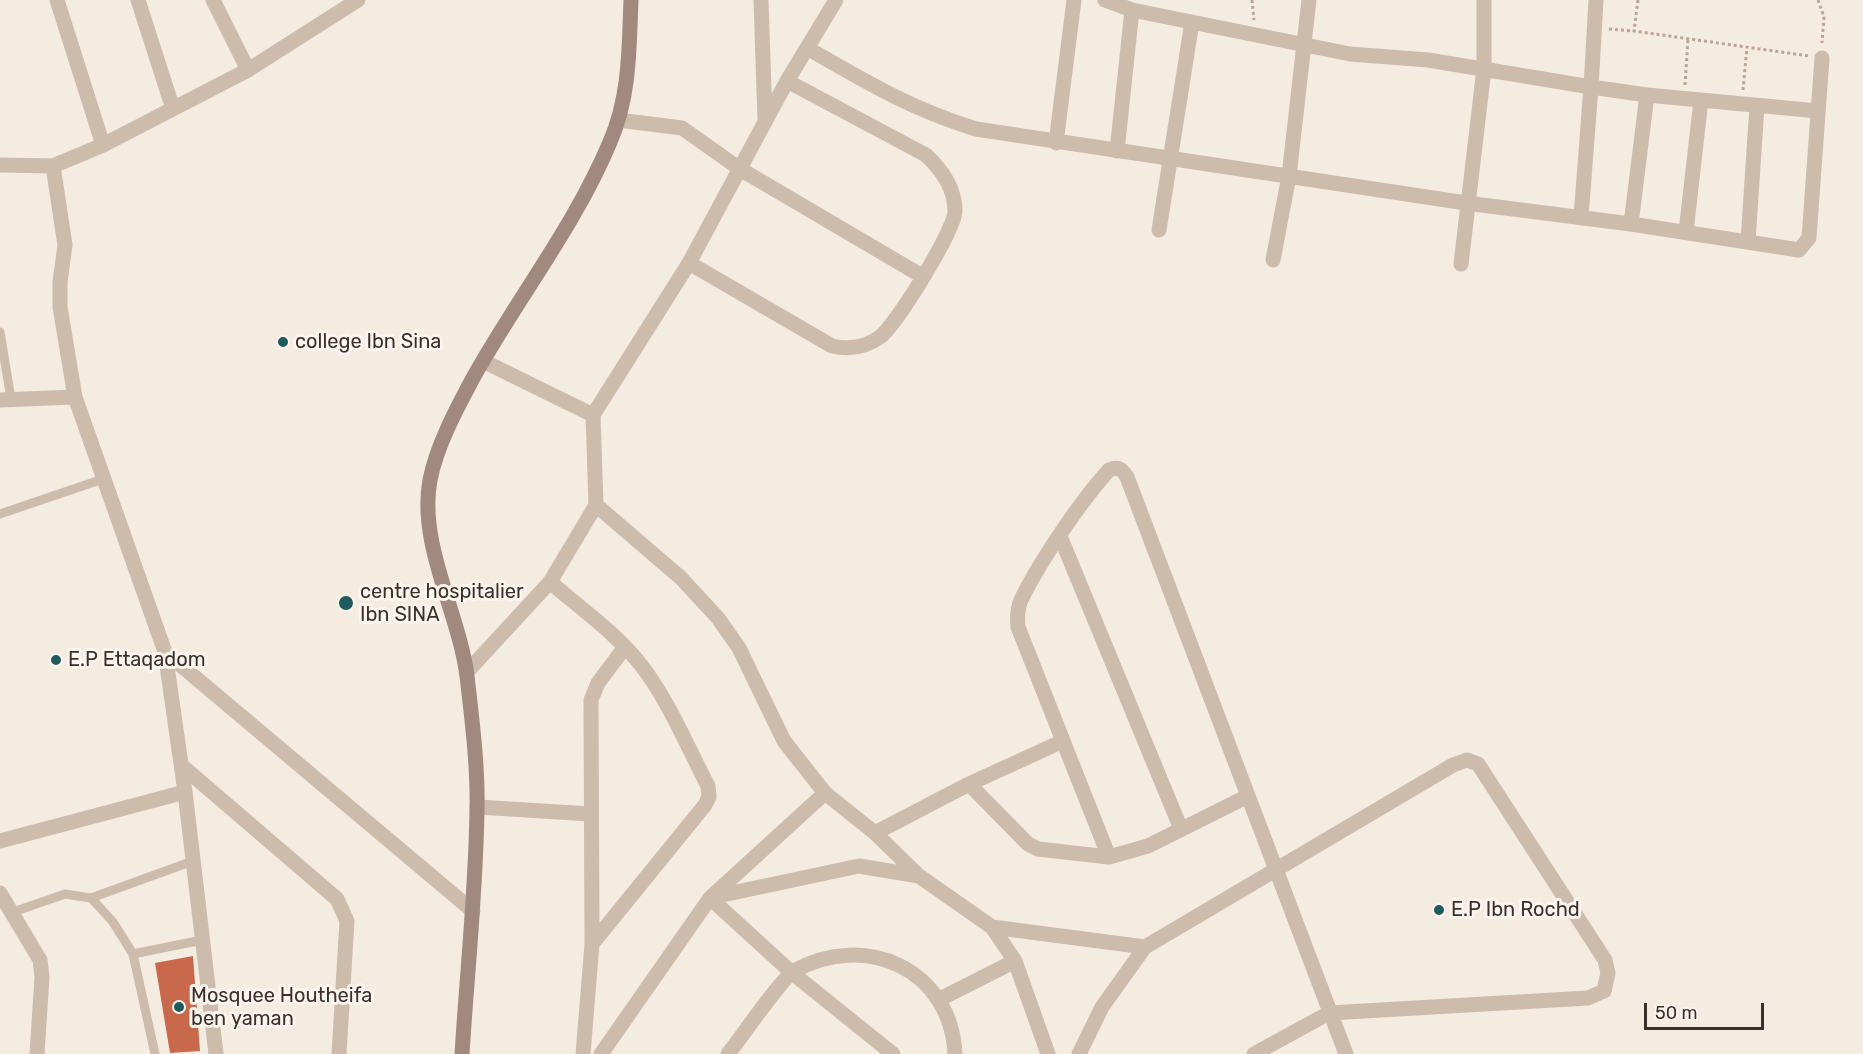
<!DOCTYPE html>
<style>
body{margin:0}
#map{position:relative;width:1863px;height:1054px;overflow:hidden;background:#f4ebe1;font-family:Rubik,sans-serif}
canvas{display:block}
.scale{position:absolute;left:1644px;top:1003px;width:120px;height:27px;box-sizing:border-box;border:3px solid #3b302b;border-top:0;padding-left:8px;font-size:18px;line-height:21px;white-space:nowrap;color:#3b302b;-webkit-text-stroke:4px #fbf5ee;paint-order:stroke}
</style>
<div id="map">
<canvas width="1863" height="1054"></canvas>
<div class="scale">50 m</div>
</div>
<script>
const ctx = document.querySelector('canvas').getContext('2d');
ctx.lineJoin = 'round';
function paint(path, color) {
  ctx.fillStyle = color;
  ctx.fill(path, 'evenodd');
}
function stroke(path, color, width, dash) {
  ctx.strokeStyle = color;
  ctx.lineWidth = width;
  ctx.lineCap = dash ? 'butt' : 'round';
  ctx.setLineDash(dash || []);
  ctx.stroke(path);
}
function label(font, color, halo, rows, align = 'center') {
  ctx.font = font + ' Rubik,sans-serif';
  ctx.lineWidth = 6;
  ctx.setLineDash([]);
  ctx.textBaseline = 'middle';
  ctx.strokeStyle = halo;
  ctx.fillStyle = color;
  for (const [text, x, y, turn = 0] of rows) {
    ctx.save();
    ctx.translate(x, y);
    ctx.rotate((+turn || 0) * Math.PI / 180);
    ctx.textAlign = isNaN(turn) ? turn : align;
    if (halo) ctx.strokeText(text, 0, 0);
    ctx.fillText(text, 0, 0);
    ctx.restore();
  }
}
paint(new Path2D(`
 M 193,956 L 200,1051 L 170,1053 L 155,963 Z`), '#c8694b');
stroke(new Path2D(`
 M 1252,0 L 1254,20
 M 1638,0 L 1634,31 L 1809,56
 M 1818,0 L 1824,17 L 1822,43
 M 1609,29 L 1634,31
 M 1685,85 L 1688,39
 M 1743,90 L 1747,47`), '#b9a596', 3, [3, 3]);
stroke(new Path2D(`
 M 0,332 L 11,399
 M 0,514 L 103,479
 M 91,898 L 193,861
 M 13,912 L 65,894 L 91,898 L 113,922 L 133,954 L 155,1054
 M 133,954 L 202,940`), '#cdbbac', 9);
stroke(new Path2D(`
 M 57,0 L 103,145
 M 138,0 L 173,109
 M 213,0 L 248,70
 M 761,0 L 765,121
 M 1105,0 L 1132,10 L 1350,54 L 1428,60 L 1591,87 L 1581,217
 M 1596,0 L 1591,87 L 1647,95 L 1631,224 L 1799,250 L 1809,238 L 1822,58
 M 807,48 C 866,82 911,109 976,129 L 1466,203 L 1631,224
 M 1647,95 L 1818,111
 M 618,120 L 682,128 L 740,169 L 922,276
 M 1056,143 L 1074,0
 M 1117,151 L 1132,10
 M 0,165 L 53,166 L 103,145 L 248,70 L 358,0
 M 53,166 L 65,245 L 60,282 L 60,307 L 75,397 L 165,652 L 185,792 L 216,1054
 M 1159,230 L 1192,22
 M 1686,232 L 1701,100
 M 1748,241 L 1757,106
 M 1273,260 L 1289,176 L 1309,0
 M 689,263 L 832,346 C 849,350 866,347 880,337 C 896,325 955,230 955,211 C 955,188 941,169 926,155 L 787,81
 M 1461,264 L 1484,69 L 1484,0
 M 483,361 L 593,415
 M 0,400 L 75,397
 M 596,505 L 681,578 L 718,618 L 739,648 L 784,741 L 825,793
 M 1060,536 L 1181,829
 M 550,582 L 596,505 L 593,415 L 689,263 L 787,81 L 836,0
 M 165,652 L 473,911
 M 466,673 L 550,582 C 580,608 616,633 641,665 C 669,701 687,746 708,786 L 709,797 L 705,805 L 592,944
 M 182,766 L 337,899 L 347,921 L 339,1054
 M 969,784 L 1028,844 L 1038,849 L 1109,857
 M 1248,796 L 1148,846 L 1109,857 L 1018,627 C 1017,617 1017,609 1021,600 C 1040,561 1080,502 1109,470 C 1118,466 1122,469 1127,477 L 1346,1054
 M 477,807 L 591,814
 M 875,833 L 969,784 L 1063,741
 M 0,841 L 185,792
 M 0,893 L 40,960 L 42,977 L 37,1054
 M 713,897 L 859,866 L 919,876 L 992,927 L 1015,961 L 1048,1054
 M 710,898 L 791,972 L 893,1054
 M 992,927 L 1145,947 L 1453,765 L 1467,760 L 1478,764 L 1605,960 L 1608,973 L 1604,991 L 1588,998 L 1329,1013 L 1254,1054
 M 940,999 L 1015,961
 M 583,1054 L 592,944 L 591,700 L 598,683 L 625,647
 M 601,1054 L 710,898 L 825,793 L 875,833 L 919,876
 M 728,1054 C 740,1039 782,978 794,971 C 865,931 951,969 955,1054
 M 1079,1054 L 1102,1007 L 1145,947`), '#cdbbac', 15);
stroke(new Path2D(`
 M 462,1054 C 467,973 476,891 477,809 C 478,766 472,720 467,676 C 459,613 418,544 430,480 C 437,445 456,410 473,378 C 517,299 575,226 610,142 C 630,97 629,48 631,0`), '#a18a7d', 15);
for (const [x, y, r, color] of [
 [283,342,6,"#1f5a5e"],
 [346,603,8,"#1f5a5e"],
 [56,660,6,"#1f5a5e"],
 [1439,910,6,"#1f5a5e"],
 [179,1007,6,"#1f5a5e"]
]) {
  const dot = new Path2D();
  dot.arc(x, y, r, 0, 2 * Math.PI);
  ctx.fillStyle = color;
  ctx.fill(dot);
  stroke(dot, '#fbf5ee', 2);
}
label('20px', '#3b302b', '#fbf5ee', [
 ["college Ibn Sina",295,342],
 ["centre hospitalier",360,592],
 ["Ibn SINA",360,615],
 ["E.P Ettaqadom",68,660],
 ["E.P Ibn Rochd",1451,910],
 ["Mosquee Houtheifa",191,996],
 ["ben yaman",191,1019]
], 'left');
</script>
